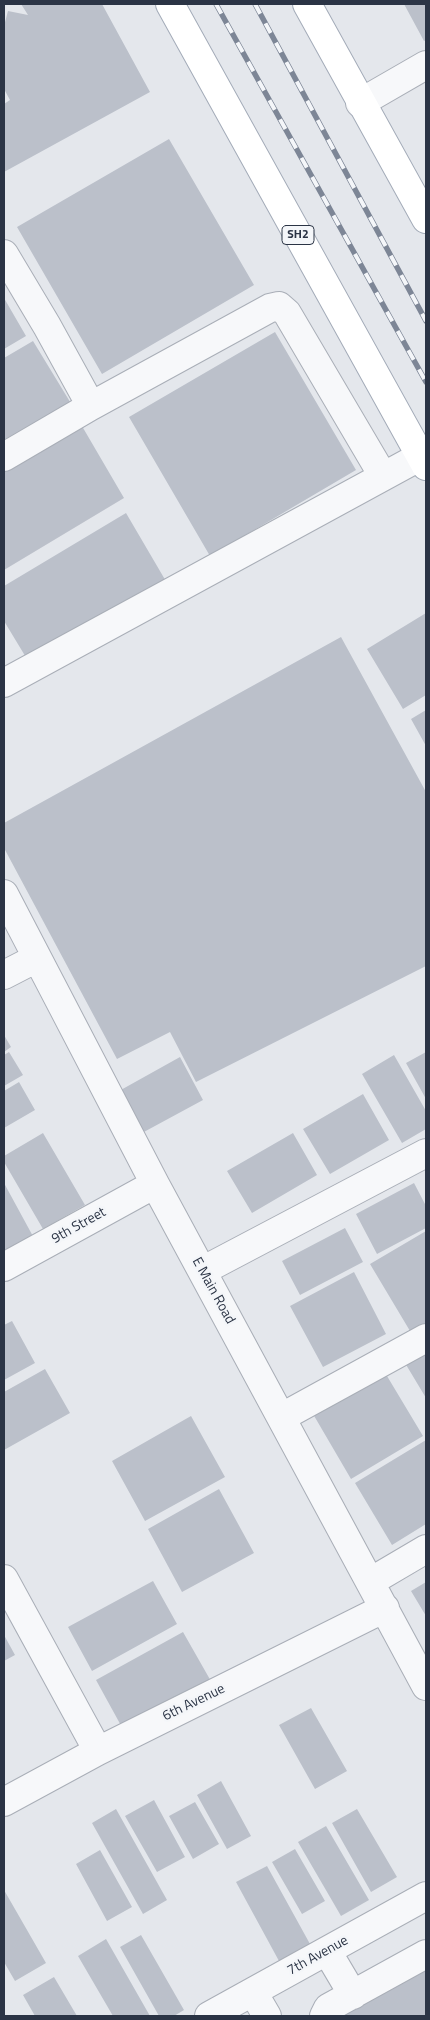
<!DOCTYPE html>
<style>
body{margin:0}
#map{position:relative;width:430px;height:2020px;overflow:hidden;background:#e4e7ec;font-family:"Titillium Web",sans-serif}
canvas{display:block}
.frame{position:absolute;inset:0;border:5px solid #2b3445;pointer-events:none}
</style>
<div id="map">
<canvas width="430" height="2020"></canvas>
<div class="frame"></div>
</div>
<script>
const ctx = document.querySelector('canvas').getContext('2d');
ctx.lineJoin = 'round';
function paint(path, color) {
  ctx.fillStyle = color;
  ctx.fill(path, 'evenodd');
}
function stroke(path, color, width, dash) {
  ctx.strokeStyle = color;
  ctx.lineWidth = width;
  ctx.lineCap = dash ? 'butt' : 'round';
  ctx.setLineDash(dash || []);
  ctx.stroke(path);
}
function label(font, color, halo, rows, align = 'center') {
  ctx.font = font + ' "Titillium Web",sans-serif';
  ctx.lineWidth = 5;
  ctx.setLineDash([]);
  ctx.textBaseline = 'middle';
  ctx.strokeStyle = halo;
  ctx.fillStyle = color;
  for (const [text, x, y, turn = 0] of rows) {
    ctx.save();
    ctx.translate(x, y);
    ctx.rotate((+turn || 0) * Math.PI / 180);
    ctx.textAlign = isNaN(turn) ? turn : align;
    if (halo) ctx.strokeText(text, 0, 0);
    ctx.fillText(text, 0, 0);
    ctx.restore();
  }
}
paint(new Path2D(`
 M 21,4 L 102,4 L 150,92 L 4,172 L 4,104 L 10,100 L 4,89 L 4,26 L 8,11 L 28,15 Z
 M 404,4 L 426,4 L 426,40 L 424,41 Z
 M 169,139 L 254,285 L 102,374 L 17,227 Z
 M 4,298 L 26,336 L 4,349 Z
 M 275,332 L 356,470 L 210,556 L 129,417 Z
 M 33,341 L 75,410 L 4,453 L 4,358 Z
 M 79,421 L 124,498 L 4,570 L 4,466 Z
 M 126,513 L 167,583 L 30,664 L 4,621 L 4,586 Z
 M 426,613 L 426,695 L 403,709 L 367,649 Z
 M 341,637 L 426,792 L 426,966 L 196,1082 L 170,1032 L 117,1059 L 4,848 L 4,823 Z
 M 426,710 L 426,746 L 411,719 Z
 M 4,1035 L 11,1047 L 4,1052 Z
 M 9,1052 L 23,1075 L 4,1086 L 4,1055 Z
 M 426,1052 L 426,1099 L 406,1063 Z
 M 394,1055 L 426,1111 L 426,1129 L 402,1143 L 362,1074 Z
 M 180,1057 L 203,1100 L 142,1133 L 119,1091 Z
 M 19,1082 L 35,1110 L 4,1128 L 4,1091 Z
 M 363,1094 L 389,1140 L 330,1174 L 303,1129 Z
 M 43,1133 L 85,1205 L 43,1229 L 4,1162 L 4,1156 Z
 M 293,1133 L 317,1175 L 252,1213 L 227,1171 Z
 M 4,1183 L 35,1240 L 4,1258 Z
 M 414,1183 L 426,1206 L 426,1228 L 377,1254 L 356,1214 Z
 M 345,1228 L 363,1262 L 300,1295 L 282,1261 Z
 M 426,1231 L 426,1328 L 413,1336 L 370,1264 Z
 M 354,1272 L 386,1334 L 323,1367 L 290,1306 Z
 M 12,1321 L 35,1363 L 4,1380 L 4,1325 Z
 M 426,1350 L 426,1398 L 405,1363 Z
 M 45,1369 L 70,1413 L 4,1450 L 4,1392 Z
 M 384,1371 L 423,1436 L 351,1479 L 313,1414 Z
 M 191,1416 L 225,1477 L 145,1521 L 112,1461 Z
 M 426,1440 L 426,1524 L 392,1545 L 355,1483 Z
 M 219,1489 L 254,1553 L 182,1592 L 148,1529 Z
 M 153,1581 L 177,1624 L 92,1671 L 68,1627 Z
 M 426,1582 L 426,1616 L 411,1591 Z
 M 183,1632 L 212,1683 L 124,1731 L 96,1680 Z
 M 4,1635 L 15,1655 L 4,1661 Z
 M 311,1708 L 347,1771 L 315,1789 L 279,1725 Z
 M 221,1781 L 251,1836 L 227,1849 L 197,1795 Z
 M 154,1800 L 185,1857 L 157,1872 L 125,1816 Z
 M 195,1802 L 219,1844 L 193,1859 L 169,1816 Z
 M 116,1809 L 167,1900 L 143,1914 L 92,1823 Z
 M 357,1809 L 397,1877 L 371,1892 L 332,1823 Z
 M 326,1826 L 369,1900 L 341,1916 L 298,1842 Z
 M 295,1849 L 325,1901 L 302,1914 L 272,1862 Z
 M 100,1850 L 132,1907 L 107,1921 L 76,1864 Z
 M 267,1866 L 310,1944 L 279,1961 L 236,1882 Z
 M 4,1890 L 46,1963 L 15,1981 L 4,1962 Z
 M 141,1935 L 184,2010 L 174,2016 L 159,2016 L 120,1947 Z
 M 106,1939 L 150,2016 L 113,2016 L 78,1956 Z
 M 426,1962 L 426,2016 L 333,2016 Z
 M 54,1977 L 77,2016 L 35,2016 L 23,1995 Z`), '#bbc0ca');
const minor = new Path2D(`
 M 360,103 L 426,65
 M 4,254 L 47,326 L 91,406 L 270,308 L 279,306 L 287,313 L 383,476
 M 4,457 L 91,406
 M 4,683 L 421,456
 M 4,894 L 155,1184 L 426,1686
 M 4,975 L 37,958
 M 4,1267 L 155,1184
 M 202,1271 L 426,1153
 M 282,1417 L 426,1338
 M 4,1579 L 98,1751
 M 370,1582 L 426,1549
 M 4,1802 L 98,1751 L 385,1608
 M 327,1951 L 353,1995
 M 253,1992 L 267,2016
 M 209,2016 L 426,1896
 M 324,2016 L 328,2008 L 426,1954`);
const major = new Path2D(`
 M 170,4 L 426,466
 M 307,4 L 426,219`);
stroke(minor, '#a9aeb7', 30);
stroke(major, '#a3abb8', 30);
stroke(minor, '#f7f8fa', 28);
stroke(major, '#fff', 28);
const rail = new Path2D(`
 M 216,4 L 426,382
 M 255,4 L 426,321`);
stroke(rail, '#7d8696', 5.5);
stroke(rail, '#f4f6f9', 4, [11]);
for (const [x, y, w] of [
 [298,235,32]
]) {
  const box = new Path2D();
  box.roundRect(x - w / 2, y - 9.5, w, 19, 4);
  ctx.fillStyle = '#f4f6f9';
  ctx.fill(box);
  stroke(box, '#2b3445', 1);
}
label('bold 12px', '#2b3445', null, [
 ["SH2",298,235]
]);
label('14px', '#2b3445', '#f4f6f9', [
 ["9th Street",79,1226,-29],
 ["E Main Road",213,1291,61],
 ["6th Avenue",194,1703,-26],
 ["7th Avenue",318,1956,-29]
]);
</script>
